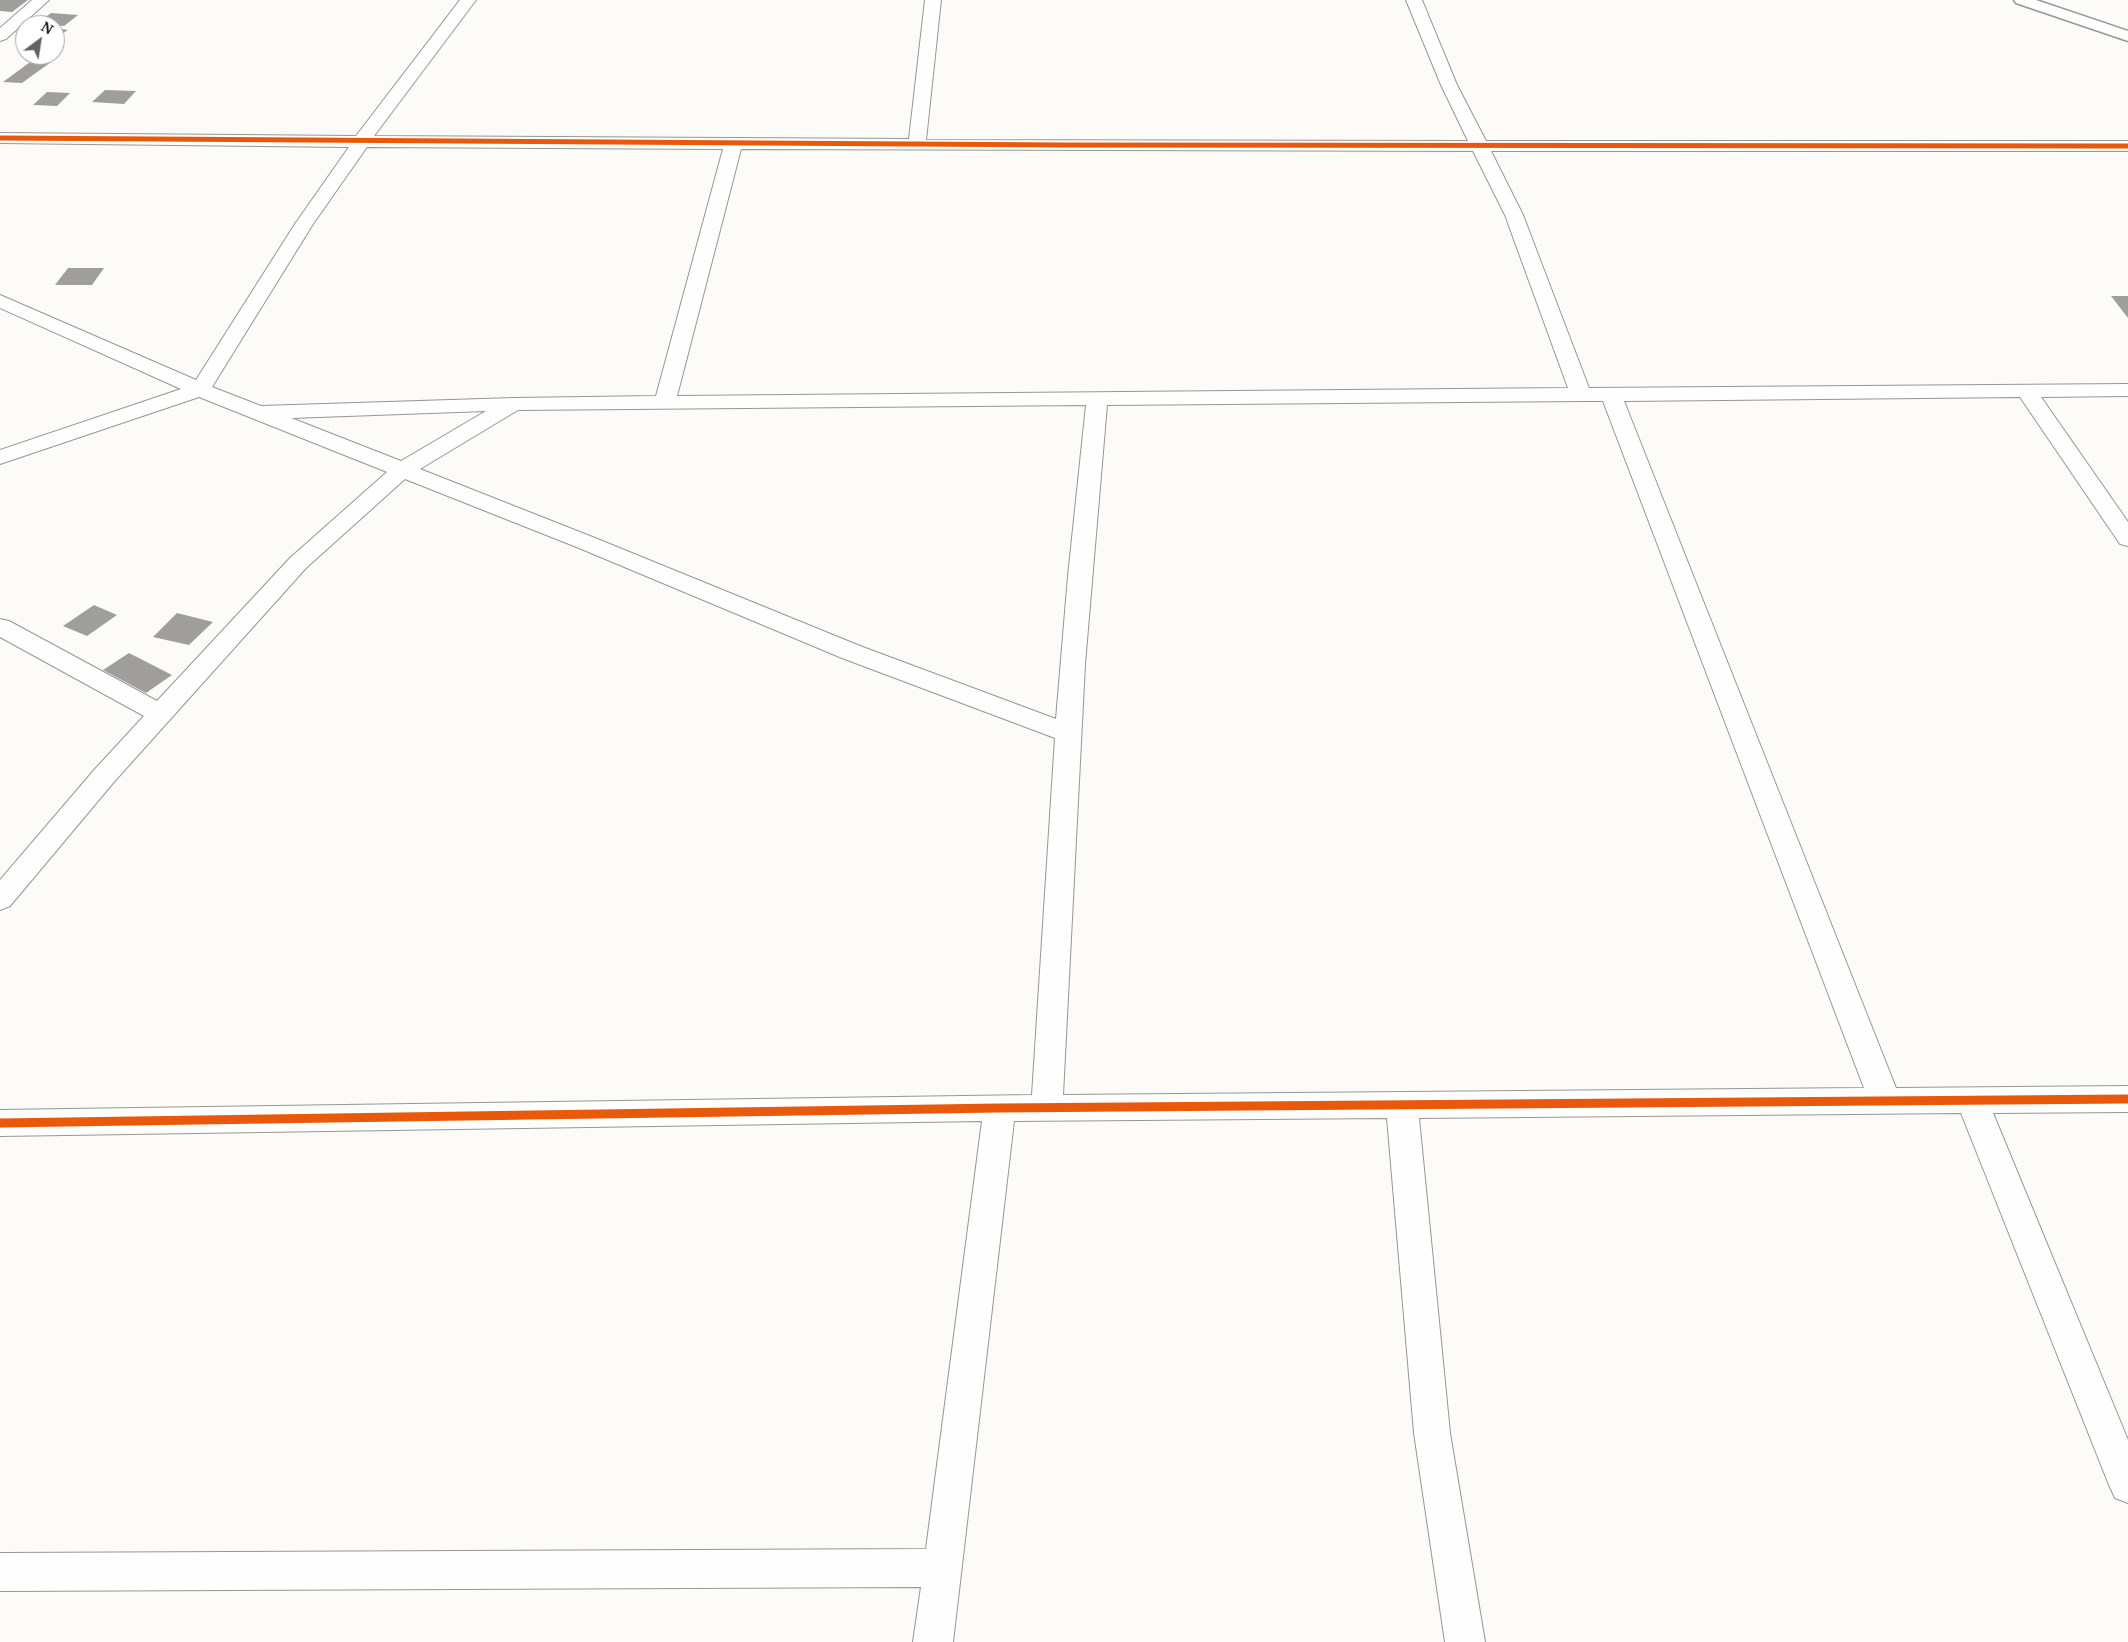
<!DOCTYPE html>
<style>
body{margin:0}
#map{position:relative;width:2128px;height:1642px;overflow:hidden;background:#fcfbf7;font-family:"Noto Serif",serif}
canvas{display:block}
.north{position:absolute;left:15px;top:15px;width:50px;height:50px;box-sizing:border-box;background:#fff;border:1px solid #9f9f9f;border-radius:50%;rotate:31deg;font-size:14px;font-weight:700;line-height:20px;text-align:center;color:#101010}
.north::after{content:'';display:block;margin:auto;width:18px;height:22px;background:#636261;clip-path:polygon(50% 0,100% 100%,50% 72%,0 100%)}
</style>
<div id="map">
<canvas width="2128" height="1642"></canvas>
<div class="north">N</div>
</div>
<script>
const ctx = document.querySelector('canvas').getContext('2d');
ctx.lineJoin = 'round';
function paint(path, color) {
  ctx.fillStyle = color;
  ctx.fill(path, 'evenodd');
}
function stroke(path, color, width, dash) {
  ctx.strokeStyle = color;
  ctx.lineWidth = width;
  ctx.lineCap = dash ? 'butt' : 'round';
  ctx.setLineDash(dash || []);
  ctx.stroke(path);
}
paint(new Path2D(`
 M 0,0 L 28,0 L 12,12 L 0,11 Z
 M 51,13 L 78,15 L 64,26 L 36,24 Z
 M 55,28 L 68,30 L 55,38 Z
 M 33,60 L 51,62 L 22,83 L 3,82 Z
 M 105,90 L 136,91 L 124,104 L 92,102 Z
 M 47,92 L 70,93 L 57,106 L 33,105 Z
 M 68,268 L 104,268 L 92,285 L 55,285 Z
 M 2111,296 L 2128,296 L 2128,318 Z
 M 94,605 L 117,615 L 87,636 L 63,626 Z
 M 177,613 L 213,622 L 189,645 L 153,637 Z
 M 129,653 L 172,675 L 146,693 L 103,670 Z`), '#a09e9c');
const lane = new Path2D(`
 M 2014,0 L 2036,0 L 2128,31 L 2128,41 L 2016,3 Z`);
const street = new Path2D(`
 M 32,0 L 49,0 L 6,39 L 0,41 L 0,28 Z
 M 460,0 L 476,0 L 374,136 L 909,139 L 925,0 L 941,0 L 926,140 L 1468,141 L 1441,85 L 1406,0 L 1422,0 L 1457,85 L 1486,141 L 2128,141 L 2128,151 L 1491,151 L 1523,215 L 1589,388 L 2128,384 L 2128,396 L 2041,397 L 2128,522 L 2128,546 L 2120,544 L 2020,397 L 1624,401 L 1896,1088 L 2128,1086 L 2128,1112 L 1993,1113 L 2128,1440 L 2128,1503 L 2115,1498 L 2109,1485 L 1961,1113 L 1419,1118 L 1450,1433 L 1485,1642 L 1445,1642 L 1414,1433 L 1387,1118 L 1014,1121 L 953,1642 L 913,1642 L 921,1587 L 0,1591 L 0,1553 L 926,1549 L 982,1121 L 0,1136 L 0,1110 L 1032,1095 L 1055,738 L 842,658 L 579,548 L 405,479 L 306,568 L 113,783 L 10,906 L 0,910 L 0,880 L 95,769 L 144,716 L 0,637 L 0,619 L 9,621 L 157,701 L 290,558 L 387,472 L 199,397 L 0,464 L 0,450 L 181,389 L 0,308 L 0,295 L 196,380 L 295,224 L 349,147 L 0,143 L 0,133 L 356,136 ZM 367,147 L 723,149 L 656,396 L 514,398 L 261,406 L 212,387 L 313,224 ZM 741,149 L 1473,151 L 1505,215 L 1568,388 L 677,396 ZM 1582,401 L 1603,401 L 1864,1088 L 1063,1095 L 1085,664 L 1107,405 ZM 1086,405 L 1068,576 L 1056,719 L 860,646 L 595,538 L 420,469 L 518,410 ZM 486,411 L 401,461 L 291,418 Z`);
stroke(lane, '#969694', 3);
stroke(street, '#969694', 2);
paint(lane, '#fffefe');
paint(street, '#fffefe');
stroke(new Path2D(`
 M 0,138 L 1064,145 L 2128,146`), '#e8590c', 5);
stroke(new Path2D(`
 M 0,1123 L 1000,1108 L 2128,1099`), '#e8590c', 9);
</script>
